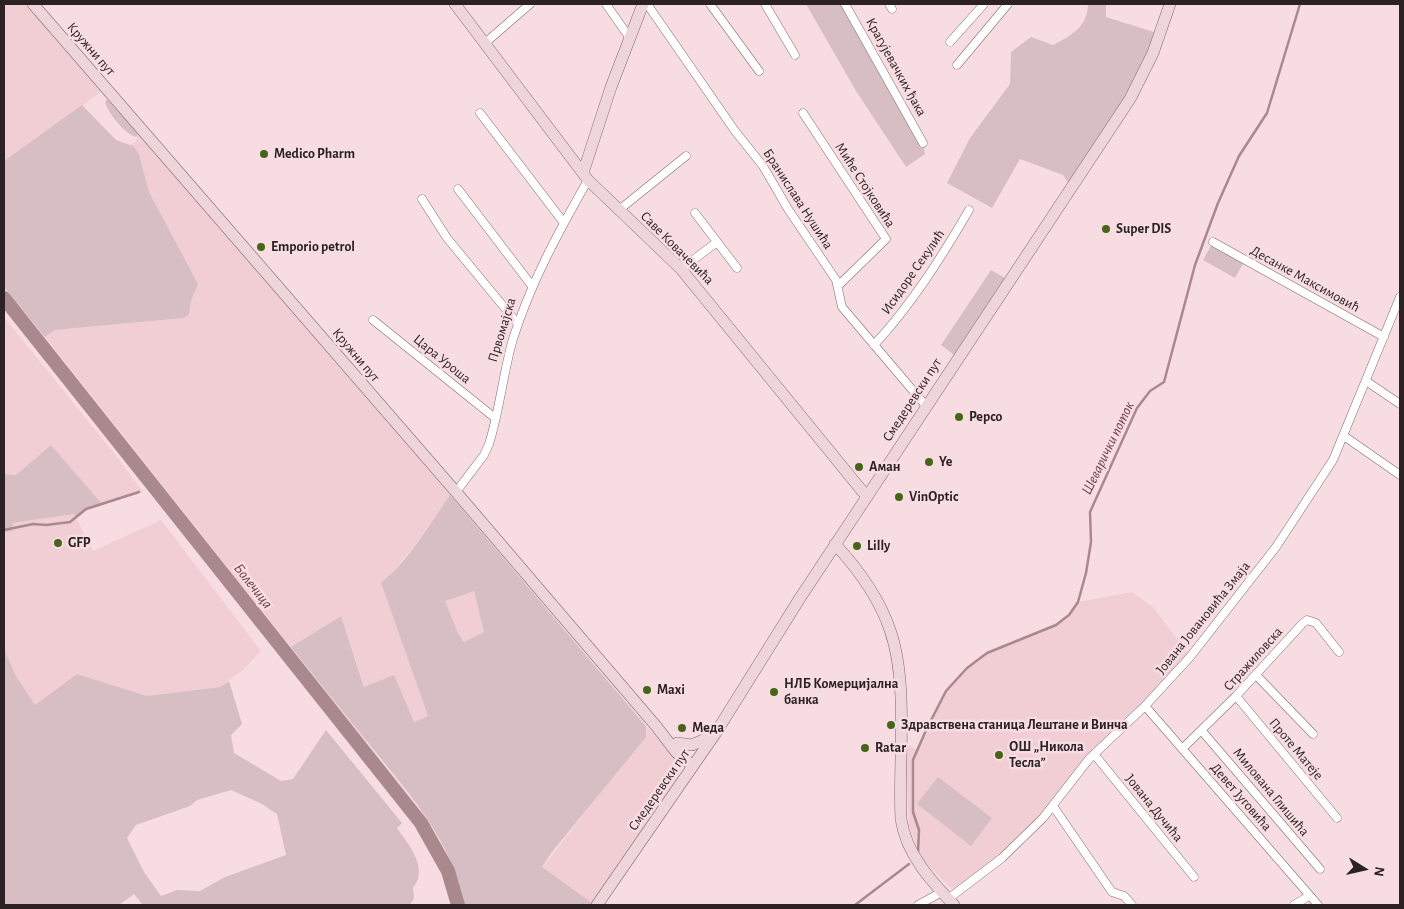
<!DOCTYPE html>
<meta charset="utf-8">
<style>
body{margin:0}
#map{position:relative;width:1404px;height:909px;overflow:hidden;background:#f7dde1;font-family:"Alegreya Sans",sans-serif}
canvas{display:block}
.frame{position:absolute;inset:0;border:5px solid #2c2224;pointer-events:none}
.north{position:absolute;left:1339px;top:844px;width:50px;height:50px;-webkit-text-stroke:4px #f7dde1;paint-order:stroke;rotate:100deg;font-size:14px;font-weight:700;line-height:20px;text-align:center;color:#2c2224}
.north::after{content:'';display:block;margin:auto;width:18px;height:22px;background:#2c2224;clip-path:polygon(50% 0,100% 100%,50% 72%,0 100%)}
</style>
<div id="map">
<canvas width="1404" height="909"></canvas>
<div class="frame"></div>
<div class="north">N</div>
</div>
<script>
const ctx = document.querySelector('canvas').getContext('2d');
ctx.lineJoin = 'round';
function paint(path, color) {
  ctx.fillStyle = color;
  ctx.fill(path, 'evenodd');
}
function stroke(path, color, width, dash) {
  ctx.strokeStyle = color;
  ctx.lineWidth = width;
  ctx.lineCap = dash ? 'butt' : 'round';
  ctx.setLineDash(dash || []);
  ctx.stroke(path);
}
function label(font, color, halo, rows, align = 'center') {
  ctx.font = font + ' "Alegreya Sans",sans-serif';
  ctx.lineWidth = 5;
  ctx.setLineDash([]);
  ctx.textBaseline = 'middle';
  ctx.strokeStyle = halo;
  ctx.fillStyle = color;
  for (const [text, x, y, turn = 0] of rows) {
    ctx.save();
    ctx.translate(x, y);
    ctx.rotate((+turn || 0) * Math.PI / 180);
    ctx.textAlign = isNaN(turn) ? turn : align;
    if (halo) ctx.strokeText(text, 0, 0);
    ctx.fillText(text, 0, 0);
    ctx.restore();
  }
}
paint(new Path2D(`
 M 4,4 L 25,4 L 101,92 L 4,161 Z
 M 138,134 L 450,495 L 416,544 L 390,575 L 381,583 L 428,716 L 414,722 L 365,688 L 341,616 L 291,647 L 45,337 L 55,330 L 184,318 L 189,314 L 191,301 L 198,284 L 149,192 L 139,154 L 130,145 L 136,141 Z
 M 4,317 L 117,457 L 143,492 L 103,505 L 51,445 L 16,475 L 4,474 Z
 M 74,514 L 93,551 L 161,520 L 261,651 L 244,669 L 220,687 L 147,696 L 77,674 L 35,705 L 16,676 L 4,649 L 4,532 L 12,531 L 13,523 Z
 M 474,591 L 484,632 L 465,642 L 458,633 L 444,600 Z
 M 1132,592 L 1154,608 L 1190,657 L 1089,759 L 1002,858 L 956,893 L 922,859 L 909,826 L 905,743 L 917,750 L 946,691 L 967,668 L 987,653 L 1056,625 L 1067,619 L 1078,602 Z
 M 646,726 L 678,762 L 679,775 L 592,903 L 542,868 L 647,732 Z`), '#f0ced4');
paint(new Path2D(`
 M 806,4 L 846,4 L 923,143 L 925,154 L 906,167 L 856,91 Z
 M 1088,4 L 1106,4 L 1106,17 L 1160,34 L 1147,66 L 1071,187 L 1063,175 L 1020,159 L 992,208 L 947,183 L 970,138 L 1010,84 L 1011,52 L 1031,37 L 1053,45 C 1071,36 1088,26 1088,4 Z
 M 107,99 L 138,134 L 136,137 C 124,133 110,115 105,103 Z
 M 82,105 L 116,140 L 133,146 L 139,154 L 149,192 L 198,284 L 191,301 L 189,314 L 184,318 L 55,330 L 45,337 L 4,287 L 4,161 Z
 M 1212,244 L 1244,262 L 1235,278 L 1203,260 Z
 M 991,270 L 1005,278 L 954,355 L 941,345 Z
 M 51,445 L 103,505 L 88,509 L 76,519 L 74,514 L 13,523 L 12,531 L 4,532 L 4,474 L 16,475 Z
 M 450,495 L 646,726 L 646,737 L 552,852 L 542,867 L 592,903 L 591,905 L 465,905 C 449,838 415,801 373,749 C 345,715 318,681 291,647 L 341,616 L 364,687 L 394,675 L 414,722 L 428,716 L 381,583 C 409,560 429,525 450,495 ZM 474,591 L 484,632 L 464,642 L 458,633 L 445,601 Z
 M 4,649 L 16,676 L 35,705 L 77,674 L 147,696 L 220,687 L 229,681 L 242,724 L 231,735 L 234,753 L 281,781 L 293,779 L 326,730 L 402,823 L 397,828 C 409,845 429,868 413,888 L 414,898 L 410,905 L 143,905 L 134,894 L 119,905 L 4,905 ZM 231,790 L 262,804 L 277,814 L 286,855 L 225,877 L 200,891 L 177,890 L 161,896 L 144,872 L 127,838 L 136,825 L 190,806 L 197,800 Z
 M 938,777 L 992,818 L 971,846 L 917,804 Z`), '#d7bec2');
stroke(new Path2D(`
 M 4,530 L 33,524 L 46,525 L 70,522 L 86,509 L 139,492
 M 918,853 L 919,830 L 913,812 L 913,760 L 927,728 L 946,691 L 967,668 L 987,653 L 1056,625 L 1069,615 L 1078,602 L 1086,573 L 1091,542 L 1090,512 L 1137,408 L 1150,391 L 1164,382 L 1195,265 L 1218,203 L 1239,156 L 1267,113 L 1300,4
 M 855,905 L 909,864`), '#aa898e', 2.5);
stroke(new Path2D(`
 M 4,298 L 421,823 L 448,871 L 458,905`), '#aa898e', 14);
const street = new Path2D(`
 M 606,4 L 629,37
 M 647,4 L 735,131 L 763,166 L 788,209 L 836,280 L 842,307 L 926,406
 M 710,4 L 759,71
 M 765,4 L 795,55
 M 845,4 L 923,143
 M 889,4 L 892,9
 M 950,42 L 984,4
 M 485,43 L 530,4
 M 957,65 L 1008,4
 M 480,113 L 564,223
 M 803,113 L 886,239 L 838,286
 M 458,189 L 532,286
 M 422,199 L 447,238 L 518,324
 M 619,210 L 686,156
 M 695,213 L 737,268
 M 1213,242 L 1384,337
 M 681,269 L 717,242
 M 373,320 L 495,418
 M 874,345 C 912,304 941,258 969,210
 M 1366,381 L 1400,404
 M 1344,436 L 1400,475
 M 456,492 L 484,455 L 489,444 C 500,409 503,373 513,339 C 531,282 559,231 588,180
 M 1256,675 L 1313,734
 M 1236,696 L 1337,818
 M 1145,706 L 1318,905
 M 1202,731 L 1320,869
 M 1183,748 L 1236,696 L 1303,623 L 1307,620 L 1316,623 L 1339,652
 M 1094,754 L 1194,877
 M 1053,806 L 1112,892 L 1124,896 L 1132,905
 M 948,899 L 1002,858 L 1043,818 L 1089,759 L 1145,706 L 1190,657 L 1276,547 L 1333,460 L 1400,297
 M 918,905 L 942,892
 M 1294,905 L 1309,896`);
const secondary = new Path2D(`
 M 33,4 L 456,492 L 656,726 L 676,752 L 693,766
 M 455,4 L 588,180 L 681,269 L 867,497
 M 583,173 L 611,87 L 643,4
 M 835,544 C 858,569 879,597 890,630 C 909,684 898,761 901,819 C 906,854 931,881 954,905
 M 677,743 L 692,745 L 714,735
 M 597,905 L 715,734 L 800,598 L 1130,99 L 1153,53 L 1170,4`);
stroke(street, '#806a6d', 9);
stroke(secondary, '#806a6d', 12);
stroke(street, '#fff', 8);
stroke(secondary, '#edd5da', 11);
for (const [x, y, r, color] of [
 [264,154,5,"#466519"],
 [1106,229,5,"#466519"],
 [261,247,5,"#466519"],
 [959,417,5,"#466519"],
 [929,462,5,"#466519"],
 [859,467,5,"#466519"],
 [899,497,5,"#466519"],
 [58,543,5,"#466519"],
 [857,546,5,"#466519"],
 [647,690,5,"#466519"],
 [774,692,5,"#466519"],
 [891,725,5,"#466519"],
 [682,728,5,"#466519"],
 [865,748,5,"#466519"],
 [999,755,5,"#466519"]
]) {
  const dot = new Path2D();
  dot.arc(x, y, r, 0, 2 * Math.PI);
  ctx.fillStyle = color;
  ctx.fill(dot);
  stroke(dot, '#f7dde1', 2);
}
label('14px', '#2c2224', '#f7dde1', [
 ["Кружни пут",91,49,49],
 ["Крагујевачких ђака",896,67,61],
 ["Миће Стојковића",865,185,57],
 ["Бранислава Нушића",798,199,57],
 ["Саве Ковачевића",677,248,45],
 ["Исидоре Секулић",913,272,-55],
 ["Десанке Максимовић",1305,279,29],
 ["Првомајска",502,330,-73],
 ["Кружни пут",356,355,50],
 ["Цара Уроша",442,359,39],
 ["Смедеревски пут",912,400,-57],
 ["Јована Јовановића Змаја",1203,618,-51],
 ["Стражиловска",1253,659,-48],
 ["Проте Матеје",1296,749,50],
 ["Смедеревски пут",659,790,-55],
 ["Милована Глишића",1271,792,50],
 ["Девет Југовића",1241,797,49],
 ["Јована Дучића",1154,808,51]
]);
label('bold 14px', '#2c2224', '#f7dde1', [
 ["Medico Pharm",274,154],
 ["Super DIS",1116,229],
 ["Emporio petrol",271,247],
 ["Pepco",969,417],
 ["Ye",939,462],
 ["Аман",869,467],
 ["VinOptic",909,497],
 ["GFP",68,543],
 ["Lilly",867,546],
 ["НЛБ Комерцијална",784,684],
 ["банка",784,700],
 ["Maxi",657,690],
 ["Здравствена станица Лештане и Винча",901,725],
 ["Меда",692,728],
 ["ОШ „Никола",1009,747],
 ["Тесла”",1009,763],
 ["Ratar",875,748]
], 'left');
label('italic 15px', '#703e48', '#f7dde1', [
 ["Шеварички поток",1108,448,-64],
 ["Болечица",253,586,52]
]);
</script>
